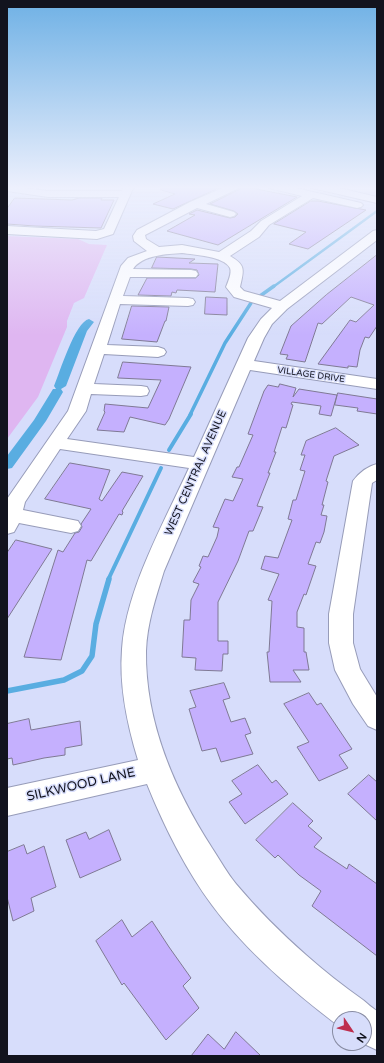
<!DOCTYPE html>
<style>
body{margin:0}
#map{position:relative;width:384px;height:1063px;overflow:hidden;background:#d7ddfb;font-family:"Varela Round",sans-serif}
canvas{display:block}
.frame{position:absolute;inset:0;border:8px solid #12131e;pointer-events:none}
.north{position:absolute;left:332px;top:1011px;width:40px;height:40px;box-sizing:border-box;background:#d7ddfb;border:1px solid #888ca3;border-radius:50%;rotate:125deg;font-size:11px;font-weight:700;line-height:16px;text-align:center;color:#12131e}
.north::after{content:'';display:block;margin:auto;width:14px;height:18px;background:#be2e4e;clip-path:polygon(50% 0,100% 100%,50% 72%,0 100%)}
</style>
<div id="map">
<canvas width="384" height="1063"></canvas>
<div class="frame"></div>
<div class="north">N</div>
</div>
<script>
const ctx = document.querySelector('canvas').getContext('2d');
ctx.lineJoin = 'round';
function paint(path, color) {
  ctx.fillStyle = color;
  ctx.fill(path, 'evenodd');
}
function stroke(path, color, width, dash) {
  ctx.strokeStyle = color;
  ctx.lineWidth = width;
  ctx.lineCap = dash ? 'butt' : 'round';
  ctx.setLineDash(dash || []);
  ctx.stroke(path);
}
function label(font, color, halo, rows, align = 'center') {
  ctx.font = font + ' "Varela Round",sans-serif';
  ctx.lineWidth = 3;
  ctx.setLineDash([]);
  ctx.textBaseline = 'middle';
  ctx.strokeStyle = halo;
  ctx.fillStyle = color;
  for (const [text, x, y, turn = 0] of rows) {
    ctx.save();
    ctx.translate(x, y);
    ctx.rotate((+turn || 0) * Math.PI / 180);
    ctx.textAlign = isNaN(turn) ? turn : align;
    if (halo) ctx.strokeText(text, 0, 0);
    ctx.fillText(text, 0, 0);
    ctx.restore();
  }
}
paint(new Path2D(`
 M 7,236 L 78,239 L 89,244 L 107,245 L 84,298 L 74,303 L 67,321 L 67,327 L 38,397 L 7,439 Z`), '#dfb6f1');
stroke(new Path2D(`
 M 273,287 L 377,211`), '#59ade1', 2.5);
stroke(new Path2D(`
 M 260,296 L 274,286
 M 190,415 L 225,343 L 251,303`), '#59ade1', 3.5);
stroke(new Path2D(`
 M 169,450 L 191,414
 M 108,580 L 161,468`), '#59ade1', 4);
stroke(new Path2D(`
 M 7,691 L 64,680 L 82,671 L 92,656 L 96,624 L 109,579`), '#59ade1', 5.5);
paint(new Path2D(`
 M 89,319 L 94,322 L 87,331 L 66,386 L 61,389 L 63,392 L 46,421 L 12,468 L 7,469 L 7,456 L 34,420 L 53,389 L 56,389 L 54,386 C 60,372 75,322 89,319 Z`), '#59ade1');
const building = new Path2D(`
 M 162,186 L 223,186 L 173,209 L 153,204 L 175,194 L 161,190 Z
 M 241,186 L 297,197 L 218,245 L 167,231 L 195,215 L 189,214 L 197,210 L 230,218 L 235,217 L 238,214 L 234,211 L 210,204 L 240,189 Z
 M 15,198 L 72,200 L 79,198 L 102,198 L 101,200 L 114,200 L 101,228 L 35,226 L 7,224 L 7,209 Z
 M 311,201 L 318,201 L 366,210 L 308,249 L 289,244 L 306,232 L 274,224 Z
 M 377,255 L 377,326 L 369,338 L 365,337 L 360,350 L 357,367 L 348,366 L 348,368 L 318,364 L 350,320 L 356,322 L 374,305 L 351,297 L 322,324 L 318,323 L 305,362 L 286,359 L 288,355 L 280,354 L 291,326 L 326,295 Z
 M 157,257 L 195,259 L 189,263 L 218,264 L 215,292 L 177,290 L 176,293 L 172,292 L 171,296 L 138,295 L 147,278 L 196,278 L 199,275 L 197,270 L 191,269 L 152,268 Z
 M 206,297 L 227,298 L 227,315 L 205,314 Z
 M 132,306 L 169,307 L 166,321 L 165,321 L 157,342 L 122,339 Z
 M 123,362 L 191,367 L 169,419 L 165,425 L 130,417 L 124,432 L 97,430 L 105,412 L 104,411 L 105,404 L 148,408 L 161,380 L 118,378 Z
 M 280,384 L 296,388 L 293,397 L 299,389 L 337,395 L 331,416 L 319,414 L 321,406 L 292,402 L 291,404 L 293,405 L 286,428 L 282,427 L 274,452 L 276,452 L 268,473 L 270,473 L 257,506 L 263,507 L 253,531 L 249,531 L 238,561 L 218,602 L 218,641 L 228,641 L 228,654 L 223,654 L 222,671 L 195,670 L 196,658 L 182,657 L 184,620 L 190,620 L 191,600 L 199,584 L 193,582 L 201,567 L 199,566 L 203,556 L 208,557 L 217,537 L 219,528 L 213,527 L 225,499 L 233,501 L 243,479 L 232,477 L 237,467 L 239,467 L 253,435 L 248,434 L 264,391 L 268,385 L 278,387 Z
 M 338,393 L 377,399 L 377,414 L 357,411 L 358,408 L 335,405 Z
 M 336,428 L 359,445 L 334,456 L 326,481 L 328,482 L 322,505 L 324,505 L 321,515 L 327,516 L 324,532 L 320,543 L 316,542 L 308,564 L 316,566 L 306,595 L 304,594 L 297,612 L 297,627 L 304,628 L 304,652 L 306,652 L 309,670 L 293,670 L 301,682 L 270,682 L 267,652 L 269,652 L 272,601 L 268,600 L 279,574 L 261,569 L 265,556 L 278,558 L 292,520 L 288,519 L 293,500 L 296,500 L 305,471 L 300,470 L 305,455 L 301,455 L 306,441 Z
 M 70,463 L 110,470 L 99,499 L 102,501 L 122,472 L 143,476 L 122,511 L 123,512 L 122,515 L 119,514 L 91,561 L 87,560 L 61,660 L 24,657 L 58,550 L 63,552 L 75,533 L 79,532 L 82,527 L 81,524 L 91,509 L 45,499 Z
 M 16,540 L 52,549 L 7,619 L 7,553 Z
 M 224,683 L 230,698 L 223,700 L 231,722 L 245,718 L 251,733 L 245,735 L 253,754 L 221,762 L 216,748 L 202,751 L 189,709 L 196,707 L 190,691 Z
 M 309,693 L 317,705 L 321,703 L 352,749 L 339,755 L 348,768 L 319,781 L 297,747 L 309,742 L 284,704 Z
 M 29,719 L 31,730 L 80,721 L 82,745 L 65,748 L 65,755 L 44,758 L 13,765 L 12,758 L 7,759 L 7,724 Z
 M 258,765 L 272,783 L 276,780 L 288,794 L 245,824 L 229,802 L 242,794 L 232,781 Z
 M 369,775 L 377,782 L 377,821 L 348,794 Z
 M 293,803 L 313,821 L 308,826 L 322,838 L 314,847 L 347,869 L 349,864 L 377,884 L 377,956 L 312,906 L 321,891 L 299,875 L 278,855 L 275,858 L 256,840 Z
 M 109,830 L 121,860 L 80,878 L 66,840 L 86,832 L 89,839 Z
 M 24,845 L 27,854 L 44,846 L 56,887 L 31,898 L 34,911 L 13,921 L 7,897 L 7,852 Z
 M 122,920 L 132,937 L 152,921 L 169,947 L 191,978 L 183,986 L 199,1008 L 166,1040 L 124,983 L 122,985 L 96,941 Z
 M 236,1032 L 261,1056 L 191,1056 L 208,1034 L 224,1049 Z`);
paint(building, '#c5b0fe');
stroke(building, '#7f7994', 1);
const minor = new Path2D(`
 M 7,186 L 48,191 L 122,191 L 124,186 L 134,186 L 113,234 L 97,239 L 7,234 L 7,226 L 96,231 L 104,229 L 119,197 L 48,197 L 7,191 Z
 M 227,186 L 240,186 L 239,188 L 206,204 L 234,212 L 236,214 L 234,216 L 230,217 L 197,208 L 145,235 L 146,239 L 159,247 L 182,245 L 219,252 L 251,231 L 261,221 L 302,196 L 269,188 L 268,186 L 287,186 L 361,203 L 363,205 L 361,207 L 357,208 L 313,198 L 269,225 L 259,237 L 230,256 C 246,265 244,270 240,287 L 244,291 L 280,301 L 373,231 L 377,230 L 377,240 L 287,309 L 272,324 L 264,338 L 254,361 L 377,379 L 377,389 L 250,370 L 164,571 C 156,597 147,623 146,651 C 145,722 174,789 212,848 C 220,860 227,873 236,884 C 257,909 281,933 306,955 C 324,971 343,986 363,1000 C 368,1004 372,1008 377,1011 L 377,1050 L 362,1043 L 364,1043 L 364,1019 L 340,1019 L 340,1027 C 295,993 245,950 212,905 C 186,870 163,824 147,784 L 7,816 L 7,788 L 138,760 C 127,724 119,687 122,649 C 126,589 164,523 189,468 L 60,449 L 25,502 L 23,510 L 78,521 L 81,526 L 78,531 L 71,533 L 19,523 L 14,532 L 7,534 L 7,499 L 68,411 L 121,266 L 128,258 L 147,251 L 134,241 L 133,236 L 137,230 L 190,202 ZM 182,253 C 194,255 224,256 230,268 C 232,273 228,282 226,287 L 234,297 L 272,308 L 261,319 L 248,338 L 194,457 L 67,439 L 86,411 L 91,394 L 141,396 L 147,395 L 149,391 L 147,387 L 141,386 L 94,384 L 104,354 L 158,357 L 164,355 L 166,352 L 164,349 L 158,347 L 107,345 L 120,304 L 188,306 L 193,305 L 195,302 L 193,299 L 188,298 L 123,296 L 130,277 L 196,277 L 198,274 L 196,271 L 191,270 L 133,269 C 142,255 167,254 182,253 Z
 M 377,464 L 377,480 L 372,483 L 353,614 L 353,643 L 360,669 L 377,697 L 377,730 L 368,726 L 353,704 L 335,670 L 329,643 L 329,614 L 353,481 C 359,473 368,466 377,464 Z`);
const major = new Path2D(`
 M 310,186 L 331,186 L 377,197 L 377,203 L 312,188 Z`);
stroke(minor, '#979cb9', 2);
stroke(major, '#979cb9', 2);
paint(minor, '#fff');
paint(major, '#fff');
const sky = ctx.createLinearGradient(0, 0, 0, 335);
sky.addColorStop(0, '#6fb1e5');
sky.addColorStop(0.56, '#edf0fd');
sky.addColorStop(1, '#edf0fd00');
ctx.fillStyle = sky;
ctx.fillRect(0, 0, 384, 335);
label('9px', '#12131e', '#d7ddfb', [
 ["VILLAGE DRIVE",311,375,8]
]);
label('11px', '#12131e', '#d7ddfb', [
 ["WEST CENTRAL AVENUE",196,473,-66]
]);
label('13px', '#12131e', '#d7ddfb', [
 ["SILKWOOD LANE",81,785,-13]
]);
</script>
